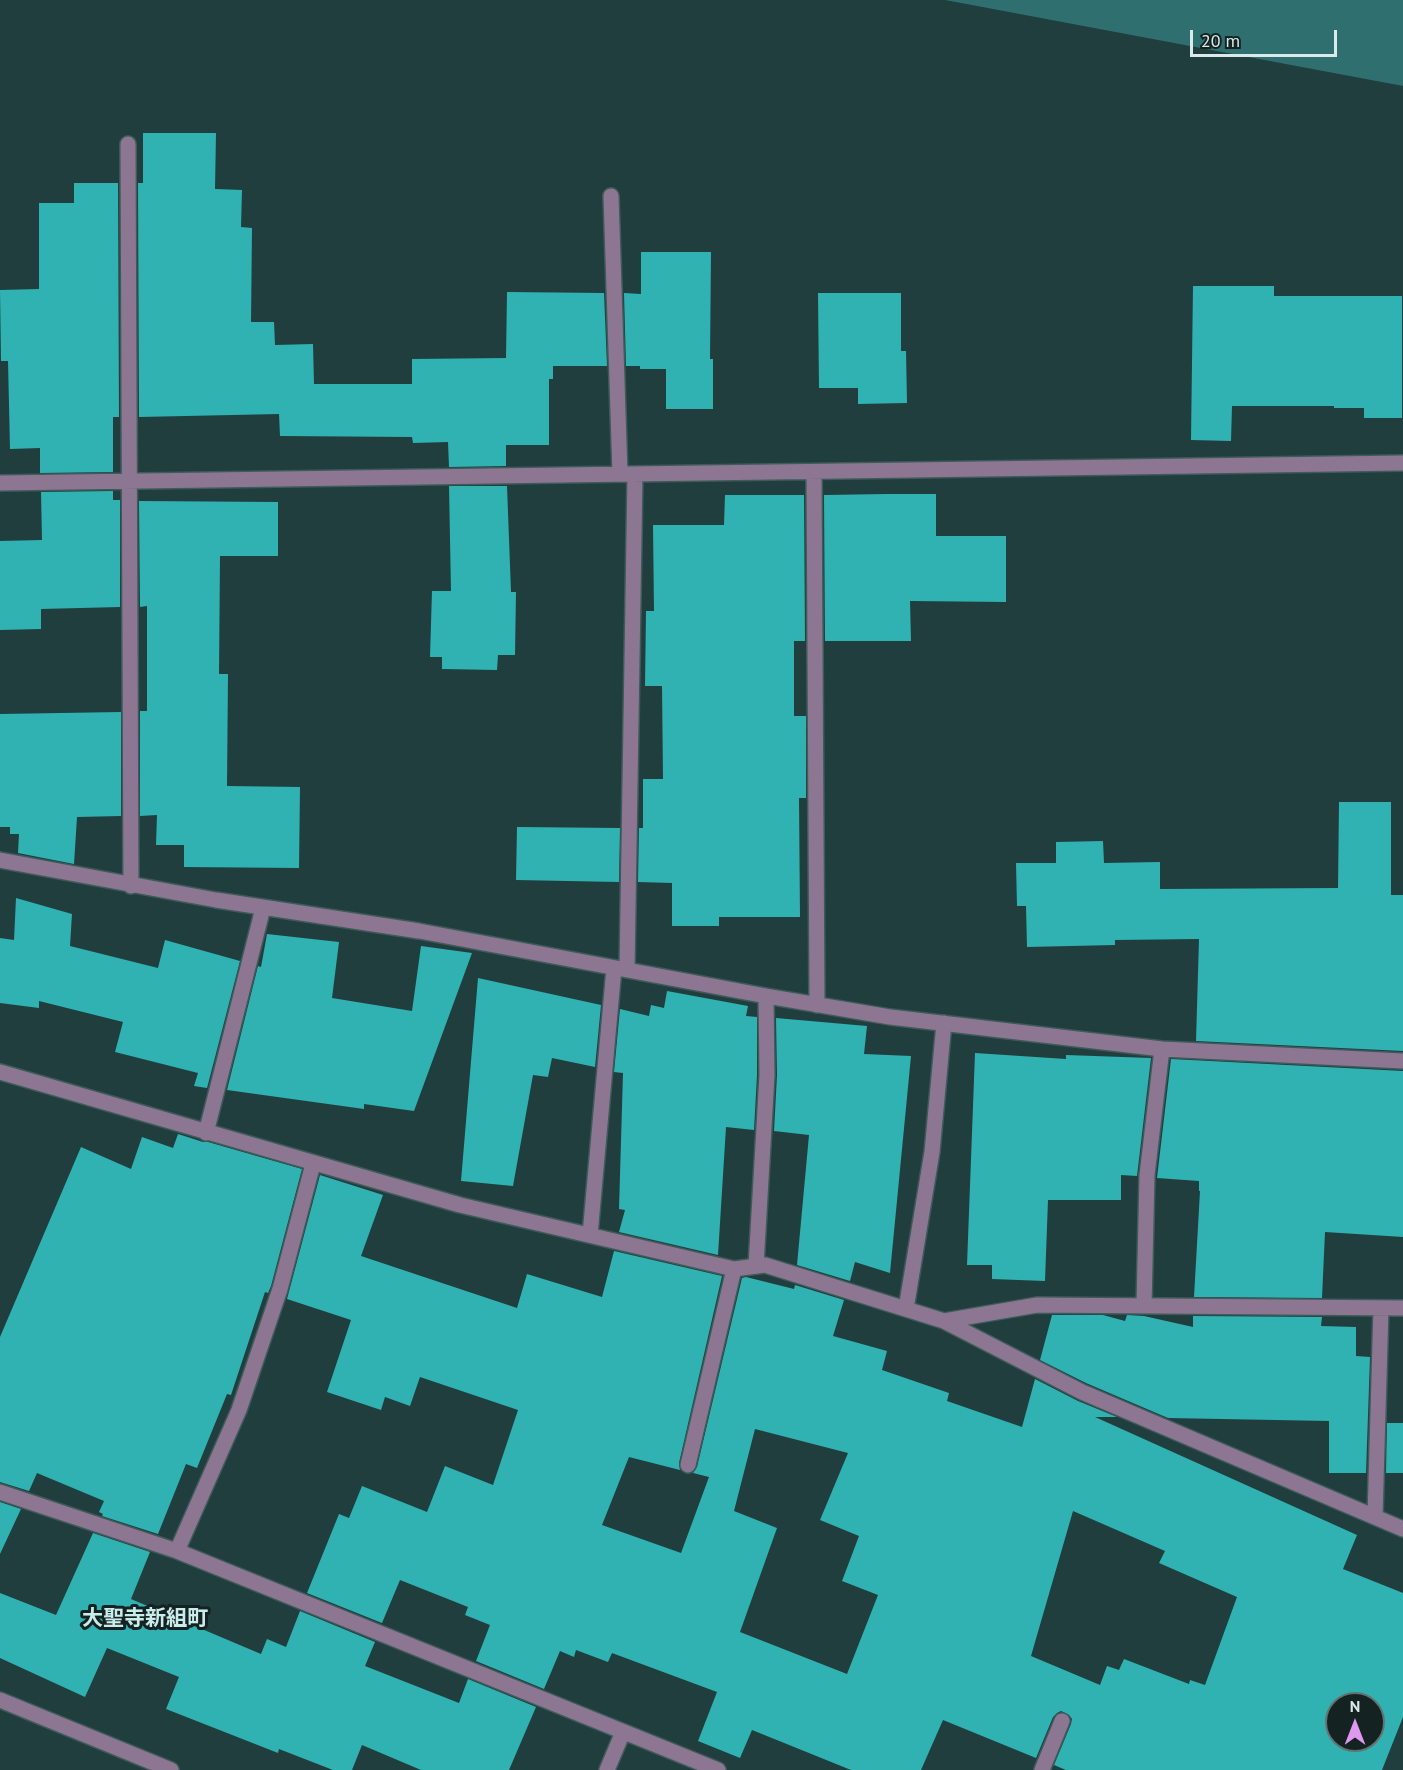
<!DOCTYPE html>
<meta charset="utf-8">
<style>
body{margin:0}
#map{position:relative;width:1403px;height:1770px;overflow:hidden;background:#203e3e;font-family:"PT Sans",sans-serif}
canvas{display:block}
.north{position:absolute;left:1325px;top:1692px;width:60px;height:60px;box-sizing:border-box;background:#152222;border:2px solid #637272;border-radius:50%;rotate:0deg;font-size:16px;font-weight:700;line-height:24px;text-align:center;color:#d9eaea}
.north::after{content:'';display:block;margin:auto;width:21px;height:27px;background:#de98f2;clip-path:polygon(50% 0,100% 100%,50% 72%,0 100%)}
.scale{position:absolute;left:1190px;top:30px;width:147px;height:27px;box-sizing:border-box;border:3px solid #d9eaea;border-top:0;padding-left:8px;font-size:18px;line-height:21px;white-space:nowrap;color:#d9eaea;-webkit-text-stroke:4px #152222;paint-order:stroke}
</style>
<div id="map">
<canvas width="1403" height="1770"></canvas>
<div class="north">N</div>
<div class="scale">20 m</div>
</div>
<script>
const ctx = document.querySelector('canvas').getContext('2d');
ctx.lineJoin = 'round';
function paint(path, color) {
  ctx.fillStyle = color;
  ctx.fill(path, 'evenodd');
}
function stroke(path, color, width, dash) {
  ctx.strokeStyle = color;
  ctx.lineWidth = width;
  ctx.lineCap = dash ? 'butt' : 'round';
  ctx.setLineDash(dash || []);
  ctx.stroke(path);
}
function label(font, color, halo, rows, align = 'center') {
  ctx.font = font + ' "PT Sans","Noto Sans JP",sans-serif';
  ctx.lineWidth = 6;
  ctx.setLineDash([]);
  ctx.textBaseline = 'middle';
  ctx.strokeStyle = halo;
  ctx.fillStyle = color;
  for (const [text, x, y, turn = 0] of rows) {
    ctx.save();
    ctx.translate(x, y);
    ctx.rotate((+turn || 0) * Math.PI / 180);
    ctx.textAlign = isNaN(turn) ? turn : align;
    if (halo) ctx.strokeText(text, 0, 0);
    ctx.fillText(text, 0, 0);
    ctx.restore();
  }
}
paint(new Path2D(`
 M 945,0 L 1403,0 L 1403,86 Z`), '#2f6f6f');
paint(new Path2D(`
 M 143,133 L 216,133 L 215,189 L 242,190 L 241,227 L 252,228 L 251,322 L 274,322 L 275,345 L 313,344 L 314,384 L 412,384 L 412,359 L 506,358 L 507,292 L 604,293 L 607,366 L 553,366 L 553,379 L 549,379 L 549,445 L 506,445 L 506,466 L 449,467 L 448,442 L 413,443 L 412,437 L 280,436 L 279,414 L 139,417 L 138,183 L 143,183 Z
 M 74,183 L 118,183 L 119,417 L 113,417 L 113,472 L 40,473 L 40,448 L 10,449 L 8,361 L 1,361 L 0,290 L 39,289 L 39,203 L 74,203 Z
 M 641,252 L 711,252 L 710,359 L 713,359 L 713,409 L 666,409 L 666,369 L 640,369 L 640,366 L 626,366 L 624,293 L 641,294 Z
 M 1193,286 L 1274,286 L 1274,296 L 1402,296 L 1402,418 L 1364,418 L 1364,408 L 1334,408 L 1334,406 L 1232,406 L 1231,441 L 1191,440 Z
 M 818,293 L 901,293 L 901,351 L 906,351 L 907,403 L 858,404 L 858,388 L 819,388 Z
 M 449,486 L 507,486 L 511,592 L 516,592 L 515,655 L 498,655 L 497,670 L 442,669 L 442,657 L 430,657 L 432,591 L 451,591 Z
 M 113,491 L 113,500 L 120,500 L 120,607 L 41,609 L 41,629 L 0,630 L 0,541 L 42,540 L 41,492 Z
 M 887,494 L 936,494 L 936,536 L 1006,536 L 1006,602 L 910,601 L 911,641 L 825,641 L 824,495 Z
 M 725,495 L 804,495 L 805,641 L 794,641 L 794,716 L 806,716 L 806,798 L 799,798 L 800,917 L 719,917 L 719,926 L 672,926 L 672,883 L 638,882 L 639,828 L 643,828 L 643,779 L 663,779 L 662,686 L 645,686 L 646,611 L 654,611 L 653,525 L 724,525 Z
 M 139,501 L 278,502 L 278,556 L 220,556 L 219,674 L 228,674 L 227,786 L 300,787 L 299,868 L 184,867 L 184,845 L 156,845 L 157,815 L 140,816 L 140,711 L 147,711 L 147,606 L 140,607 Z
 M 121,712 L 121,816 L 77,817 L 74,864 L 18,853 L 19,834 L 10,834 L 10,827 L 0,827 L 0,714 Z
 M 1339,802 L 1391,802 L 1391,895 L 1403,895 L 1403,1051 L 1196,1041 L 1199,939 L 1115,940 L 1115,945 L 1027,947 L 1026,906 L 1017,906 L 1016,863 L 1056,863 L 1056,842 L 1103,841 L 1104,863 L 1160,862 L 1160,889 L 1338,888 Z
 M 517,827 L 620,828 L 619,882 L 516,880 Z
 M 16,898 L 72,914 L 70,946 L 158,968 L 165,940 L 240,961 L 207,1088 L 194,1086 L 198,1073 L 115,1052 L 123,1022 L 39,1001 L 39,1008 L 0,1003 L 0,938 L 14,940 Z
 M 267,934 L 339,942 L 332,998 L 412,1011 L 421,946 L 472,953 L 414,1111 L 364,1104 L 364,1109 L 227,1090 L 258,966 L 261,967 Z
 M 478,978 L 601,1005 L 595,1067 L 552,1058 L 548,1077 L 533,1075 L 513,1186 L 461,1181 Z
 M 667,991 L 748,1006 L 746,1016 L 757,1017 L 757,1075 L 754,1130 L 726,1127 L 718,1255 L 619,1232 L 625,1210 L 619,1209 L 623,1073 L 614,1072 L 620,1009 L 649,1016 L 651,1005 L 664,1008 Z
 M 776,1018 L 867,1026 L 864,1054 L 911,1056 L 890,1273 L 855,1262 L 850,1281 L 797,1265 L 809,1135 L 774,1131 L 777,1075 Z
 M 975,1053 L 1066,1059 L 1066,1055 L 1151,1058 L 1137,1176 L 1121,1175 L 1121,1200 L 1048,1200 L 1045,1281 L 992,1279 L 992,1265 L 967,1265 Z
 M 1171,1059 L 1403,1071 L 1403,1237 L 1325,1232 L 1322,1298 L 1194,1297 L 1200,1191 L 1199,1191 L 1199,1181 L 1157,1178 Z
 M 178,1134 L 203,1142 L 208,1142 L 302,1169 L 271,1286 L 268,1293 L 265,1292 L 231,1395 L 227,1394 L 197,1468 L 186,1464 L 158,1534 L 102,1516 L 103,1514 L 99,1512 L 104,1501 L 37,1473 L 29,1491 L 0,1482 L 0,1337 L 81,1147 L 131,1169 L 142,1137 L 173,1148 Z
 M 320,1175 L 383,1195 L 361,1256 L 517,1308 L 527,1274 L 602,1297 L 614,1251 L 722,1276 L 679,1463 L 680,1470 L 629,1457 L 602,1525 L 681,1553 L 709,1477 L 693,1473 L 697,1467 L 742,1278 L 746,1277 L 794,1289 L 795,1285 L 844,1300 L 833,1336 L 887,1351 L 882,1370 L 949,1393 L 947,1401 L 1022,1427 L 1035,1379 L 1078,1401 L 1117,1417 L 1095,1417 L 1357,1535 L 1343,1569 L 1403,1593 L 1403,1717 L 1382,1770 L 1066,1770 L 1054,1765 L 1071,1724 L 1072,1719 L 1069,1715 L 1061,1711 L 1057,1713 L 1053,1717 L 1036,1758 L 943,1720 L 921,1770 L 851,1770 L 752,1730 L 740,1758 L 698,1741 L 717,1692 L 612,1653 L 608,1662 L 576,1650 L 574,1657 L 560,1651 L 544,1689 L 476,1661 L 490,1625 L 465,1615 L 468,1607 L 400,1580 L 382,1623 L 307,1593 L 339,1514 L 349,1518 L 362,1486 L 427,1512 L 445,1466 L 493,1485 L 518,1410 L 420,1377 L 410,1406 L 385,1397 L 381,1410 L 327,1392 L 351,1320 L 287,1299 ZM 755,1429 L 848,1453 L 820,1520 L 859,1536 L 842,1581 L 878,1595 L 847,1674 L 740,1632 L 777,1528 L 734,1511 ZM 1073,1511 L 1165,1551 L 1159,1563 L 1237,1597 L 1205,1685 L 1190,1680 L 1189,1684 L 1124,1659 L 1119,1670 L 1107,1666 L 1100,1685 L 1031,1656 ZM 1337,1704 L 1373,1704 L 1373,1740 L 1337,1740 Z
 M 1052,1315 L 1103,1315 L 1125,1321 L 1127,1315 L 1144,1316 L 1193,1327 L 1193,1316 L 1322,1317 L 1321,1326 L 1356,1327 L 1356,1356 L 1370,1357 L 1366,1473 L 1329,1473 L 1329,1421 L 1168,1418 L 1086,1383 L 1040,1360 Z
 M 1387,1423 L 1403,1423 L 1403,1473 L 1386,1473 Z
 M 0,1502 L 21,1509 L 0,1554 Z
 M 93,1533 L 150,1552 L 131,1599 L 261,1654 L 267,1639 L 286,1647 L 300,1611 L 375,1642 L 365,1666 L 459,1703 L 468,1679 L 536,1707 L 509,1770 L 421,1770 L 362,1745 L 352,1770 L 333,1770 L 279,1749 L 278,1753 L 166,1709 L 179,1677 L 107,1648 L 85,1697 L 0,1658 L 0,1593 L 56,1615 Z`), '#30b2b2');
const minor = new Path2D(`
 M 128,144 L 131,886
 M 611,196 L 620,474
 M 814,472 L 817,1005
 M 0,483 L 1403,463
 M 0,860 L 216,900 L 419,931 L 766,996 L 890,1017 L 1162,1049 L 1403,1061
 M 627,970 L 635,474
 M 0,1072 L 460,1205 L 734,1269 L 765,1265 L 944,1321 L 1082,1392 L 1403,1529
 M 206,1133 L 263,908
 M 590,1235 L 614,968
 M 756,1266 L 767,1075 L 766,996
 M 1144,1306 L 1147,1175 L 1162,1049
 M 906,1309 L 932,1152 L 944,1023
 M 944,1321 L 1037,1305 L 1403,1308
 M 688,1465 L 734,1269
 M 0,1492 L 177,1551 L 718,1770
 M 1375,1517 L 1381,1308
 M 177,1551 L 239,1410 L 280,1289 L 313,1164
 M 0,1700 L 171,1770
 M 607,1770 L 623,1732
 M 1042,1770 L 1062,1721`);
stroke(minor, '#3e5a5a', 18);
stroke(minor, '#8c7692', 15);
label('bold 21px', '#caeceb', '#152222', [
 ["大聖寺新組町",145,1619]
]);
</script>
